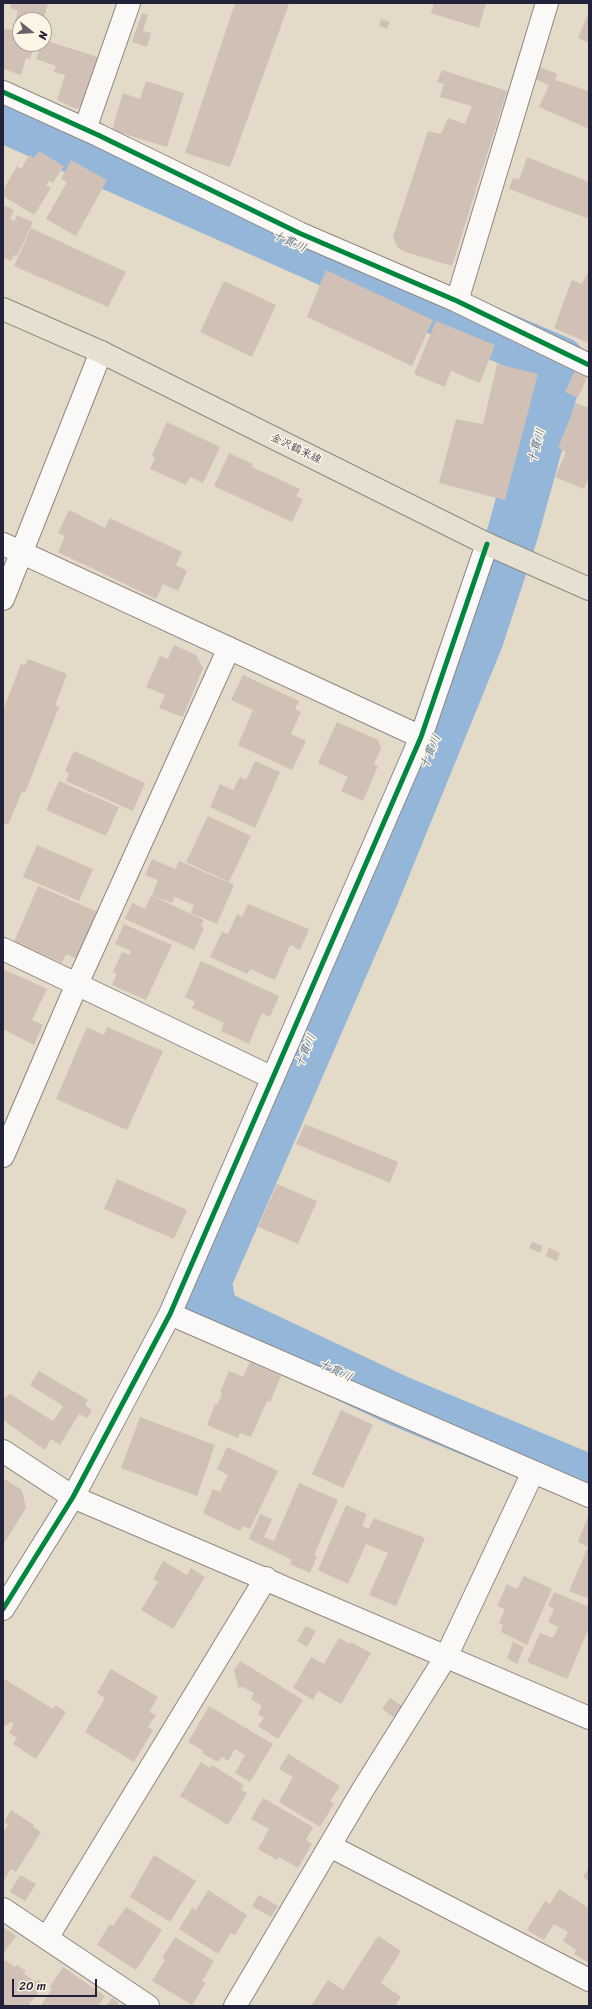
<!DOCTYPE html>
<meta charset="utf-8">
<style>
body{margin:0}
#map{position:relative;width:592px;height:2009px;overflow:hidden;background:#e4dac8;font-family:Sriracha,sans-serif}
canvas{display:block}
.frame{position:absolute;inset:0;border:4px solid #22223b;pointer-events:none}
.north{position:absolute;left:12px;top:12px;width:40px;height:40px;box-sizing:border-box;background:#fcf5e5;border:1px solid #a5a1a1;border-radius:50%;rotate:107deg;font-size:11px;font-weight:700;line-height:16px;text-align:center;color:#22223b}
.north::after{content:'';display:block;margin:auto;width:14px;height:18px;background:#66626c;clip-path:polygon(50% 0,100% 100%,50% 72%,0 100%)}
.scale{position:absolute;left:12px;top:1979px;width:85px;height:18px;box-sizing:border-box;border:2px solid #22223b;border-top:0;padding-left:5px;font-size:12px;line-height:14px;white-space:nowrap;color:#22223b;-webkit-text-stroke:3px #fcf5e5;paint-order:stroke}
</style>
<div id="map">
<canvas width="592" height="2009"></canvas>
<div class="frame"></div>
<div class="north">N</div>
<div class="scale">20 m</div>
</div>
<script>
const ctx = document.querySelector('canvas').getContext('2d');
ctx.lineJoin = 'round';
function stroke(path, color, width, dash) {
  ctx.strokeStyle = color;
  ctx.lineWidth = width;
  ctx.lineCap = dash ? 'butt' : 'round';
  ctx.setLineDash(dash || []);
  ctx.stroke(path);
}
function paint(path, color) {
  ctx.fillStyle = color;
  ctx.fill(path, 'evenodd');
}
function label(font, color, halo, rows, align = 'center') {
  ctx.font = font + ' Sriracha,"Klee One",sans-serif';
  ctx.lineWidth = 3;
  ctx.setLineDash([]);
  ctx.textBaseline = 'middle';
  ctx.strokeStyle = halo;
  ctx.fillStyle = color;
  for (const [text, x, y, turn = 0] of rows) {
    ctx.save();
    ctx.translate(x, y);
    ctx.rotate((+turn || 0) * Math.PI / 180);
    ctx.textAlign = isNaN(turn) ? turn : align;
    if (halo) ctx.strokeText(text, 0, 0);
    ctx.fillText(text, 0, 0);
    ctx.restore();
  }
}
stroke(new Path2D(`
 M 3,117 L 443,312 L 560,362 L 513,532 L 478,639 L 375,892 L 206,1281 L 212,1313 L 399,1401 L 589,1480`), '#94b6d8', 51);
paint(new Path2D(`
 M 12,3 L 48,3 L 43,20 L 20,20 L 20,44 L 35,44 L 30,59 L 26,58 L 21,75 L 3,69 L 3,28 L 12,30 L 18,11 L 10,8 Z
 M 235,3 L 289,4 L 230,167 L 185,153 Z
 M 434,3 L 486,3 L 479,28 L 431,13 Z
 M 589,12 L 589,43 L 578,38 Z
 M 142,13 L 148,15 L 143,31 L 151,33 L 147,47 L 132,42 Z
 M 381,19 L 390,22 L 387,29 L 379,26 Z
 M 44,40 L 101,58 L 86,105 L 76,109 L 57,100 L 65,75 L 54,72 L 56,66 L 36,59 L 42,44 L 44,44 Z
 M 540,67 L 557,74 L 555,80 L 589,91 L 589,129 L 539,107 L 549,85 L 535,79 Z
 M 442,70 L 507,91 L 452,266 L 405,252 L 398,248 L 393,237 L 428,131 L 441,134 L 448,118 L 465,124 L 472,106 L 440,97 L 444,84 L 437,82 Z
 M 146,81 L 184,93 L 167,147 L 112,130 L 123,93 L 140,99 Z
 M 39,151 L 64,166 L 53,183 L 49,181 L 46,185 L 51,188 L 34,215 L 3,196 L 3,190 L 17,166 L 21,169 L 29,155 L 34,158 Z
 M 527,157 L 589,182 L 589,219 L 509,189 L 513,178 L 519,180 Z
 M 71,160 L 107,180 L 76,236 L 46,219 L 67,182 L 61,179 Z
 M 3,205 L 14,210 L 10,219 L 14,221 L 17,215 L 33,222 L 17,256 L 14,255 L 11,261 L 3,258 Z
 M 31,228 L 126,272 L 108,307 L 14,266 Z
 M 326,270 L 433,320 L 412,366 L 307,317 Z
 M 587,274 L 589,275 L 588,343 L 554,328 L 572,280 L 582,284 Z
 M 224,281 L 276,305 L 252,357 L 200,332 Z
 M 436,321 L 495,345 L 480,383 L 451,371 L 445,387 L 414,374 Z
 M 497,364 L 538,374 L 505,500 L 439,483 L 456,419 L 483,424 Z
 M 575,370 L 588,375 L 578,398 L 565,392 Z
 M 576,403 L 589,408 L 589,477 L 584,489 L 555,477 L 566,452 L 558,448 Z
 M 167,422 L 220,447 L 203,483 L 190,477 L 186,485 L 150,469 L 155,458 L 152,455 Z
 M 229,453 L 253,464 L 252,467 L 300,489 L 296,496 L 303,499 L 292,522 L 214,486 Z
 M 69,510 L 105,528 L 110,518 L 182,552 L 176,565 L 187,571 L 178,591 L 163,584 L 156,599 L 58,552 L 65,536 L 58,533 Z
 M 174,645 L 196,655 L 203,668 L 183,717 L 159,708 L 165,695 L 146,687 L 160,656 L 168,659 Z
 M 28,659 L 67,674 L 55,706 L 59,707 L 25,793 L 22,792 L 8,825 L 3,823 L 3,710 L 21,664 L 25,665 Z
 M 243,675 L 299,701 L 295,709 L 301,712 L 291,734 L 306,741 L 292,770 L 238,745 L 253,710 L 231,700 Z
 M 337,722 L 378,740 L 381,749 L 374,764 L 378,766 L 363,801 L 341,791 L 348,777 L 318,763 Z
 M 74,751 L 145,783 L 133,811 L 66,781 L 69,774 L 65,771 Z
 M 255,761 L 280,772 L 255,828 L 210,807 L 220,784 L 233,790 L 240,777 L 246,780 Z
 M 59,781 L 119,807 L 106,836 L 46,810 Z
 M 208,816 L 251,836 L 229,882 L 186,862 Z
 M 37,845 L 93,869 L 79,901 L 23,877 Z
 M 152,859 L 175,869 L 179,861 L 234,885 L 217,924 L 191,913 L 194,905 L 175,897 L 172,903 L 152,895 L 158,880 L 145,875 Z
 M 38,886 L 98,912 L 77,959 L 66,954 L 62,963 L 14,942 Z
 M 151,895 L 204,920 L 201,926 L 204,928 L 194,950 L 125,919 L 132,903 L 145,909 Z
 M 248,904 L 309,929 L 300,950 L 290,945 L 275,980 L 250,969 L 247,974 L 210,957 L 222,932 L 228,934 L 237,914 L 242,917 Z
 M 124,924 L 172,945 L 146,1000 L 112,985 L 117,974 L 113,972 L 122,952 L 129,955 L 131,951 L 115,944 Z
 M 201,961 L 279,996 L 270,1017 L 262,1013 L 249,1044 L 221,1031 L 224,1023 L 192,1008 L 195,1002 L 185,997 Z
 M 3,969 L 47,989 L 32,1020 L 43,1025 L 34,1045 L 3,1029 Z
 M 87,1027 L 104,1035 L 107,1027 L 163,1051 L 127,1130 L 56,1099 Z
 M 305,1124 L 398,1162 L 390,1183 L 296,1144 Z
 M 117,1179 L 187,1210 L 174,1239 L 104,1209 Z
 M 277,1184 L 317,1201 L 298,1244 L 258,1227 Z
 M 532,1242 L 543,1246 L 540,1253 L 529,1248 Z
 M 549,1248 L 560,1253 L 557,1261 L 546,1256 Z
 M 250,1362 L 281,1376 L 270,1402 L 267,1401 L 251,1437 L 240,1433 L 238,1438 L 207,1425 L 215,1404 L 218,1404 L 222,1394 L 220,1392 L 229,1371 L 243,1377 Z
 M 39,1371 L 88,1400 L 85,1405 L 92,1410 L 87,1418 L 79,1414 L 60,1445 L 51,1439 L 45,1450 L 3,1420 L 3,1399 L 10,1394 L 53,1421 L 63,1406 L 30,1385 Z
 M 341,1410 L 373,1425 L 343,1488 L 312,1474 Z
 M 140,1417 L 215,1445 L 197,1496 L 121,1468 Z
 M 227,1447 L 278,1471 L 250,1529 L 243,1526 L 240,1531 L 203,1513 L 213,1489 L 220,1492 L 228,1475 L 217,1469 Z
 M 3,1478 L 22,1490 L 26,1508 L 3,1545 Z
 M 299,1483 L 338,1500 L 314,1555 L 317,1556 L 310,1573 L 290,1564 L 292,1560 L 249,1539 L 260,1514 L 272,1519 L 264,1537 L 274,1541 Z
 M 346,1505 L 367,1514 L 362,1526 L 369,1529 L 374,1518 L 425,1538 L 396,1606 L 369,1595 L 388,1553 L 366,1544 L 348,1584 L 318,1570 Z
 M 589,1514 L 589,1599 L 569,1591 L 588,1547 L 578,1542 Z
 M 163,1561 L 187,1575 L 191,1568 L 205,1577 L 173,1629 L 141,1610 L 158,1582 L 153,1579 Z
 M 524,1576 L 552,1589 L 527,1645 L 501,1632 L 503,1625 L 499,1623 L 505,1609 L 497,1606 L 507,1584 L 517,1589 Z
 M 554,1592 L 589,1607 L 589,1628 L 567,1679 L 527,1662 L 540,1633 L 553,1638 L 558,1627 L 548,1622 L 554,1609 L 548,1606 Z
 M 306,1626 L 316,1631 L 307,1647 L 297,1641 Z
 M 339,1638 L 350,1644 L 351,1642 L 371,1653 L 341,1704 L 318,1691 L 313,1700 L 293,1688 L 311,1657 L 324,1664 Z
 M 513,1642 L 524,1647 L 517,1664 L 507,1658 Z
 M 240,1661 L 303,1700 L 278,1739 L 258,1726 L 264,1718 L 258,1714 L 262,1706 L 251,1699 L 254,1693 L 243,1687 L 238,1688 L 234,1670 Z
 M 111,1669 L 158,1697 L 149,1712 L 156,1715 L 148,1727 L 153,1730 L 134,1762 L 85,1732 L 105,1698 L 97,1693 Z
 M 3,1678 L 53,1709 L 55,1705 L 66,1712 L 36,1759 L 13,1744 L 17,1738 L 9,1733 L 14,1724 L 10,1722 L 3,1728 Z
 M 390,1698 L 402,1706 L 395,1718 L 382,1709 Z
 M 209,1706 L 273,1744 L 250,1782 L 235,1773 L 245,1755 L 235,1749 L 228,1761 L 222,1757 L 218,1762 L 202,1753 L 203,1751 L 188,1742 Z
 M 288,1754 L 340,1786 L 330,1801 L 334,1804 L 320,1827 L 279,1802 L 293,1777 L 279,1769 Z
 M 201,1762 L 210,1768 L 212,1765 L 244,1785 L 241,1790 L 247,1793 L 228,1825 L 180,1796 Z
 M 263,1798 L 313,1827 L 306,1840 L 312,1844 L 298,1868 L 279,1857 L 277,1860 L 258,1849 L 269,1829 L 251,1819 Z
 M 11,1810 L 34,1825 L 33,1827 L 41,1832 L 16,1872 L 11,1869 L 3,1882 L 3,1833 L 8,1825 L 4,1822 Z
 M 154,1855 L 196,1881 L 170,1922 L 130,1897 Z
 M 589,1868 L 589,1882 L 583,1877 Z
 M 20,1875 L 36,1884 L 25,1901 L 10,1892 Z
 M 559,1889 L 589,1908 L 589,1963 L 574,1954 L 576,1950 L 563,1941 L 568,1932 L 554,1924 L 544,1940 L 527,1930 L 545,1901 L 550,1904 Z
 M 208,1890 L 247,1915 L 235,1935 L 231,1933 L 218,1954 L 179,1929 L 192,1908 L 196,1910 Z
 M 259,1895 L 278,1906 L 271,1917 L 252,1906 Z
 M 126,1907 L 162,1930 L 136,1970 L 97,1945 L 110,1924 L 113,1926 Z
 M 3,1927 L 16,1936 L 3,1954 Z
 M 378,1936 L 401,1951 L 381,1983 L 401,1997 L 395,2006 L 311,2006 L 328,1980 L 343,1990 Z
 M 175,1937 L 214,1961 L 202,1981 L 206,1983 L 192,2005 L 152,1981 L 165,1960 L 162,1958 Z
 M 5,1960 L 15,1967 L 17,1965 L 26,1971 L 24,1974 L 36,1982 L 38,1980 L 44,1984 L 28,2006 L 3,2006 L 3,1963 Z
 M 63,1967 L 105,1996 L 98,2006 L 40,2006 L 52,1989 L 50,1987 Z
 M 112,1998 L 119,2003 L 116,2006 L 106,2006 Z`), '#d1c0b6');
const minor = new Path2D(`
 M 3,92 L 98,135 L 299,233 L 457,301 L 589,365
 M 85,129 L 129,3
 M 457,301 L 547,3
 M 3,544 L 421,737
 M 3,599 L 101,352
 M 3,949 L 273,1078
 M 3,1156 L 77,984 L 229,648
 M 170,1314 L 589,1496
 M 3,1451 L 73,1497 L 589,1718
 M 3,1609 L 73,1497 L 170,1314 L 421,737 L 487,544
 M 330,1846 L 589,1980
 M 3,1909 L 148,2006
 M 47,1938 L 266,1578
 M 235,2006 L 362,1791 L 447,1655 L 533,1472`);
const major = new Path2D(`
 M 3,309 L 101,352 L 487,544 L 589,589`);
stroke(minor, '#8c8782', 24);
stroke(major, '#8c8782', 24);
stroke(minor, '#fbf9f7', 22);
stroke(major, '#e6e0d2', 22);
stroke(new Path2D(`
 M 3,92 L 98,135 L 299,233 L 457,301 L 589,365
 M 3,1609 L 73,1497 L 170,1314 L 421,737 L 487,544`), '#00873e', 5);
label('11px', '#22223b', '#fcf5e5', [
 ["金沢鶴来線",296,449,26]
]);
label('italic 12px', '#42577d', '#fcf5e5', [
 ["十貫川",289,242,24],
 ["十貫川",537,446,-75],
 ["十貫川",431,752,-68],
 ["十貫川",306,1051,-67],
 ["十貫川",335,1371,25]
]);
</script>
